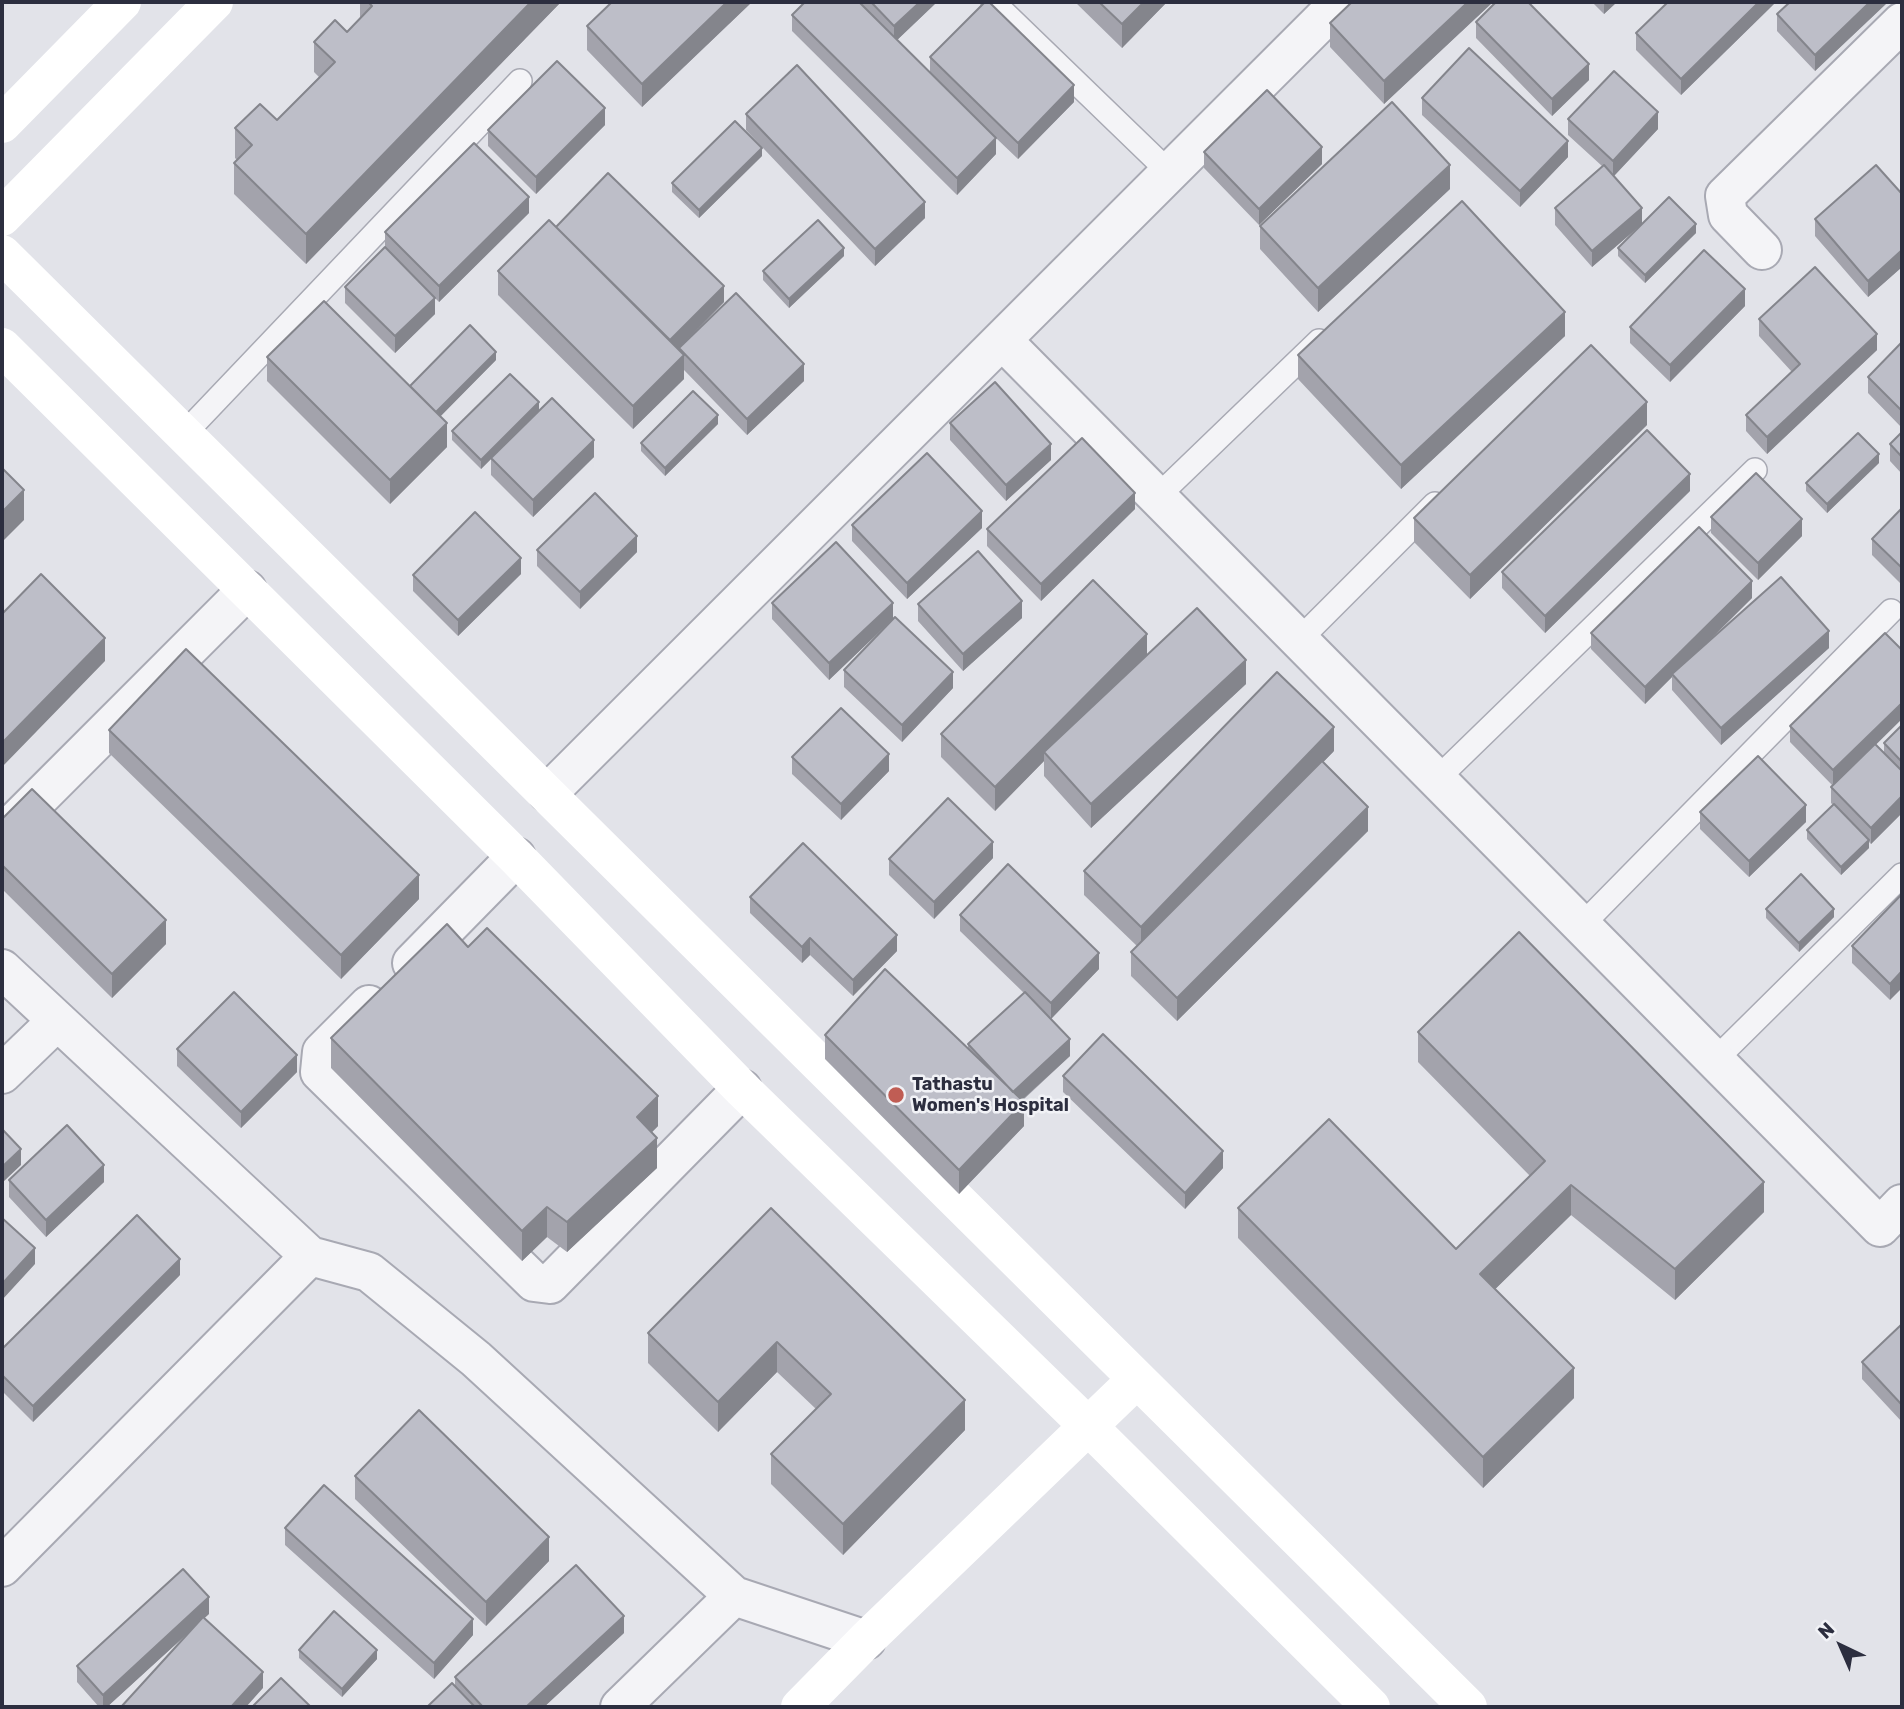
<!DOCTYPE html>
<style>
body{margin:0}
#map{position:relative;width:1904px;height:1709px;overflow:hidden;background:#e2e3e9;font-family:Rubik,sans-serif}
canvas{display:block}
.frame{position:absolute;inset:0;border:4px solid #2c2e3f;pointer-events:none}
.north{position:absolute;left:1806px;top:1611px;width:70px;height:70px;-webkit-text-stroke:5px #f1f2f6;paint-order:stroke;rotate:316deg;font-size:19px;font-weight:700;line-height:28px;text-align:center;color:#2c2e3f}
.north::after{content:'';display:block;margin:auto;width:24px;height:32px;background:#2c2e3f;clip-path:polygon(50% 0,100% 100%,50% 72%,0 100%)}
</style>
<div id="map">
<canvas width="1904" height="1709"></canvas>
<div class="frame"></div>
<div class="north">N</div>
</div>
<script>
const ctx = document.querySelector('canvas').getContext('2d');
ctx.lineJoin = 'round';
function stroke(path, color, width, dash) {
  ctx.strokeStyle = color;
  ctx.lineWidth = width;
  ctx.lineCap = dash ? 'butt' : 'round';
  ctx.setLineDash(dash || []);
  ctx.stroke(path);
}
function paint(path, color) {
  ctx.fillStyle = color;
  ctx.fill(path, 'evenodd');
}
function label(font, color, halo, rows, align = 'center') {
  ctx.font = font + ' Rubik,sans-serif';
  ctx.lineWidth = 5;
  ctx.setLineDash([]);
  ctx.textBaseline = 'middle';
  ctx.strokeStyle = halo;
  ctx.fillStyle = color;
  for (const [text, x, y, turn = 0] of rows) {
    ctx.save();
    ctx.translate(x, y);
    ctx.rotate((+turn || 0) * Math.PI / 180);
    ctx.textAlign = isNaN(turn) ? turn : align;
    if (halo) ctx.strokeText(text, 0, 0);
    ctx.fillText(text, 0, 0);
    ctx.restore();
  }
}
const lane = new Path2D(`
 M 993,2 L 1169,172
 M 185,433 L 520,81
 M 1157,497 L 1319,341
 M 1299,640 L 1435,504
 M 1437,779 L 1755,470
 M 1582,925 L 1891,611
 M 1715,1060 L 1902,875`);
const street = new Path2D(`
 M 1762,250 L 1728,215 L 1725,196 L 1902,22
 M 1002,340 L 1880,1227 L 1902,1204
 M 548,793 L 1340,2
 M 2,835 L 247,590
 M 412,963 L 516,857
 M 2,969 L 310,1256 L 369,1272 L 476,1359 L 734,1596 L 866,1640
 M 369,1005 L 322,1052 L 320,1072 L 534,1282 L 550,1284 L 742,1089
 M 2,1074 L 57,1021
 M 2,1567 L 310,1256
 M 620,1707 L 734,1596`);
stroke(lane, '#a8a9b3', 26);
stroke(street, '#a8a9b3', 42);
stroke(lane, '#f4f4f7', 23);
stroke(street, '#f4f4f7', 38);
stroke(new Path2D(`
 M 2,124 L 122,2
 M 2,217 L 214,2
 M 2,254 L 1468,1707
 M 2,347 L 516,857 L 742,1089 L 1089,1427 L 1371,1707
 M 800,1707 L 866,1640 L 1136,1380`), '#fff', 38);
paint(new Path2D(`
 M 360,2 L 561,2 L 306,264 L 234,194 L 234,163 L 237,160 L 235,158 L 235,128 L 277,120 L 319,77 L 314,72 L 314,42 L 347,32 L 360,18 Z
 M 752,2 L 642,107 L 587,50 L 587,26 Z
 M 805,2 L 937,2 L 897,40 L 930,73 L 930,57 L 1074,102 L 1018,159 L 996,138 L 996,154 L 957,195 L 792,31 L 792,15 Z
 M 1075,2 L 1167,2 L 1122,48 Z
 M 1352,2 L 1493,2 L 1384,104 L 1330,47 L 1330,23 Z
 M 1592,2 L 1617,2 L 1604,14 Z
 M 1776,2 L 1681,95 L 1636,50 L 1636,33 Z
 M 1790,2 L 1888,2 L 1815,71 L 1777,31 L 1777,14 Z
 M 1476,22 L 1589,80 L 1552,116 L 1476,38 Z
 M 1422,98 L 1568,157 L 1520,207 L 1422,115 Z
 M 746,114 L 925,218 L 875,266 L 746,130 Z
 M 1568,119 L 1658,129 L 1614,176 L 1642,224 L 1696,233 L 1645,283 L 1618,256 L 1618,248 L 1641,225 L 1592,267 L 1555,225 L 1555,208 L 1602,166 L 1568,135 Z
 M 605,125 L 536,194 L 488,146 L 488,130 Z
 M 1204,152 L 1322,164 L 1259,225 L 1204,168 Z
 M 762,156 L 699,218 L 672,192 L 672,183 Z
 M 1450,189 L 1318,312 L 1260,249 L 1260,226 Z
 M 1902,194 L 1902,267 L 1868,297 L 1815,236 L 1815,219 Z
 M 529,213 L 439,302 L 435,298 L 435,314 L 395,353 L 345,303 L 345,287 L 385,247 L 385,232 Z
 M 556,227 L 724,302 L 678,349 L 679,350 L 679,348 L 804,381 L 747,435 L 684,370 L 684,379 L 633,429 L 498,295 L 498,271 Z
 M 844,256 L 789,308 L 763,280 L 763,271 Z
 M 1745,306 L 1670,382 L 1630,343 L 1630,327 Z
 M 1759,319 L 1877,350 L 1767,454 L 1746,431 L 1746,415 L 1792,372 L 1759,336 Z
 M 1565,336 L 1401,489 L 1298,379 L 1298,355 Z
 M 1902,342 L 1902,428 L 1868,393 L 1868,377 Z
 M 267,357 L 410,386 L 496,360 L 440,416 L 447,447 L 390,504 L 267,381 Z
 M 539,410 L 594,457 L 533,517 L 491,475 L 491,458 L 504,446 L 481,469 L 452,440 L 452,431 Z
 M 950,423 L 1051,460 L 1006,501 L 950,440 Z
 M 718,424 L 665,476 L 641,451 L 641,443 Z
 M 1647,425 L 1470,599 L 1414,542 L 1414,518 Z
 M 1902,432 L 1902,474 L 1890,461 L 1890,444 Z
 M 1879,463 L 1827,513 L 1806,491 L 1806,483 Z
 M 1690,491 L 1545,633 L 1502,588 L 1502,572 Z
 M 1902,508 L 1902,585 L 1872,555 L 1872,539 Z
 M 1135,509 L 1041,601 L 987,546 L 987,529 Z
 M 1711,517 L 1802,536 L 1758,580 L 1711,533 Z
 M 852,525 L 982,528 L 907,599 L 852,541 Z
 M 537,550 L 637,552 L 580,609 L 537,566 Z
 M 521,574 L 458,636 L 413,591 L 413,575 Z
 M 1752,598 L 1702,648 L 1829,648 L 1721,745 L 1672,690 L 1672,677 L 1645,704 L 1591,649 L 1591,633 Z
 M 772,603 L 893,619 L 829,680 L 772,619 Z
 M 918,604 L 1022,618 L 963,671 L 918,621 Z
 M 1147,655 L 1246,684 L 1091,828 L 1044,776 L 1044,761 L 995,811 L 941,757 L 941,734 Z
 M 844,670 L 953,688 L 902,742 L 844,687 Z
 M 1902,725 L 1902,813 L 1871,844 L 1869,842 L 1869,848 L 1841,875 L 1807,839 L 1807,830 L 1833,805 L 1831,803 L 1831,787 L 1833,786 L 1790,742 L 1790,726 L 1876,745 L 1884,752 L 1884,743 Z
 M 109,730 L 419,899 L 341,979 L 109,753 Z
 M 1334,751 L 1323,762 L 1368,831 L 1177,1021 L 1131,976 L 1131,952 L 1137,946 L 1084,895 L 1084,871 Z
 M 792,757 L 889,771 L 841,820 L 792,774 Z
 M 1700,812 L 1806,822 L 1749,877 L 1700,829 Z
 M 2,819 L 166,944 L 112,998 L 2,889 Z
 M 993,858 L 934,919 L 889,875 L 889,859 Z
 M 1902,894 L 1890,1000 L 1852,963 L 1852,946 Z
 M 750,897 L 897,951 L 853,996 L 810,955 L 802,963 L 750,913 Z
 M 1766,909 L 1834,917 L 1799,952 L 1766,918 Z
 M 960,915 L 1099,969 L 1051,1019 L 1070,1056 L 1022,1101 L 1024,1126 L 959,1194 L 825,1059 L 825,1035 L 968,1049 L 968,1044 L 1024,993 L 960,931 Z
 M 468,947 L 658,1126 L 652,1132 L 657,1168 L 567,1252 L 547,1237 L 522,1261 L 331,1068 L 331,1038 Z
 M 1418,1032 L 1764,1212 L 1675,1300 L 1571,1215 L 1495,1289 L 1574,1398 L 1483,1488 L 1238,1238 L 1238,1208 L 1456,1249 L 1530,1176 L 1418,1062 Z
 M 177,1049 L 297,1072 L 241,1128 L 177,1066 Z
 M 1063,1076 L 1223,1168 L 1185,1209 L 1063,1092 Z
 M 9,1180 L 104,1182 L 46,1237 L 9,1197 Z
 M 771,1208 L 965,1430 L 843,1555 L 771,1484 L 771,1454 L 816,1409 L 777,1372 L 718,1432 L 648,1363 L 648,1333 Z
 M 180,1275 L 33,1422 L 2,1391 L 2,1349 Z
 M 1902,1324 L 1902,1422 L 1862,1379 L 1862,1362 Z
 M 355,1476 L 549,1561 L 486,1626 L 355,1499 Z
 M 285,1528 L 473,1635 L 434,1679 L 285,1545 Z
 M 209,1614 L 204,1618 L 263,1688 L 191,1630 L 107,1707 L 99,1707 L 77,1682 L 77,1666 Z
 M 624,1633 L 544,1707 L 427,1707 L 455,1686 L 455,1677 Z
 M 299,1650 L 377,1659 L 342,1697 L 299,1658 Z`), '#a3a3ac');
paint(new Path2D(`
 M 531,2 L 561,2 L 306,264 L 306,234 Z
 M 727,2 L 752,2 L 642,107 L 642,84 Z
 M 920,2 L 937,2 L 894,43 L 894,26 Z
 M 1144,2 L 1167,2 L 1122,48 L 1122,24 Z
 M 1468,2 L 1493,2 L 1384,104 L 1384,81 Z
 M 1604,2 L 1617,2 L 1604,14 Z
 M 1759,2 L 1776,2 L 1681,95 L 1681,79 Z
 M 1870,2 L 1888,2 L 1815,71 L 1815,55 Z
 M 1589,64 L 1589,80 L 1552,116 L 1552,99 Z
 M 1074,85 L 1074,102 L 1018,159 L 1018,143 Z
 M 605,108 L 605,125 L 536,194 L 536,177 Z
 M 1658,112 L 1658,129 L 1613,177 L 1613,161 Z
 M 996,138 L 996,154 L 957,195 L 957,178 Z
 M 1568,141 L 1568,157 L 1520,207 L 1520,191 Z
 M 1322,147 L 1322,164 L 1259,225 L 1259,209 Z
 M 762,148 L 762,156 L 699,218 L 699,210 Z
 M 1450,165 L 1450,189 L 1318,312 L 1318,288 Z
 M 529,197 L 529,213 L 439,302 L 439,286 Z
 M 925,202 L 925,218 L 875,266 L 875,249 Z
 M 1642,208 L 1642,224 L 1592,267 L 1592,251 Z
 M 1696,224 L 1696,233 L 1645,283 L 1645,275 Z
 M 844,248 L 844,256 L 789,308 L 789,299 Z
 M 1902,250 L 1902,267 L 1868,297 L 1868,281 Z
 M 724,286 L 724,302 L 670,357 L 670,340 Z
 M 1745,289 L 1745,306 L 1670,382 L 1670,365 Z
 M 435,298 L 435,314 L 395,353 L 395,336 Z
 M 1565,312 L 1565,336 L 1401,489 L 1401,465 Z
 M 1877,334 L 1877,350 L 1767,454 L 1767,437 Z
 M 496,352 L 496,360 L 436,421 L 436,413 Z
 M 684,355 L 684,379 L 633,429 L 633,406 Z
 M 804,364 L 804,381 L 747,435 L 747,419 Z
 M 539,402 L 539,411 L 481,469 L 481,460 Z
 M 1647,402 L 1647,425 L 1470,599 L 1470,575 Z
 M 718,415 L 718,424 L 665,476 L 665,468 Z
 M 447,423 L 447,447 L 390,504 L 390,480 Z
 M 594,440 L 594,457 L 533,517 L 533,500 Z
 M 1051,444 L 1051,460 L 1006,501 L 1006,485 Z
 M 1879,454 L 1879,463 L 1827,513 L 1827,504 Z
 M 1690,474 L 1690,491 L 1545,633 L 1545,616 Z
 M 24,490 L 24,520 L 2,542 L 2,512 Z
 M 1135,493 L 1135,509 L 1041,601 L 1041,584 Z
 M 982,511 L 982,528 L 907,599 L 907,583 Z
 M 1802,519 L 1802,536 L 1758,580 L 1758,563 Z
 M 637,536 L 637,552 L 580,609 L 580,592 Z
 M 521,558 L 521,574 L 458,636 L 458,620 Z
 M 1752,581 L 1752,598 L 1673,676 L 1672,674 L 1672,677 L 1645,704 L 1645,687 Z
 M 1022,601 L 1022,618 L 963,671 L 963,654 Z
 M 893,603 L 893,619 L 829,680 L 829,663 Z
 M 1829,631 L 1829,648 L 1721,745 L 1721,728 Z
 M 1147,634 L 1147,657 L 1044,752 L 1044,761 L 995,811 L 995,787 Z
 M 105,638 L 105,661 L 2,767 L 2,743 Z
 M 1246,660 L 1246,684 L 1091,828 L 1091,804 Z
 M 953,672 L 953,688 L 902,742 L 902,725 Z
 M 1902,703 L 1902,719 L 1833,787 L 1833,770 Z
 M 1334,727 L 1334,751 L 1141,951 L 1141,927 Z
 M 889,754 L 889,771 L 841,820 L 841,804 Z
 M 1902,796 L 1902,813 L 1871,844 L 1871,828 Z
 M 1806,805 L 1806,822 L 1749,877 L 1749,861 Z
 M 1368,807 L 1368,831 L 1177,1021 L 1177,998 Z
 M 1869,840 L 1869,848 L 1841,875 L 1841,867 Z
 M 993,842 L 993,858 L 934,919 L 934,902 Z
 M 419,875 L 419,899 L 341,979 L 341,955 Z
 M 1834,909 L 1834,917 L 1799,952 L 1799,943 Z
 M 166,920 L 166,944 L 112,998 L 112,974 Z
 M 897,935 L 897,951 L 853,996 L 853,980 Z
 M 810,938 L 810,955 L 802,963 L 802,947 Z
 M 1099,953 L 1099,969 L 1051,1019 L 1051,1003 Z
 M 1902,971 L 1902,988 L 1890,1000 L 1890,984 Z
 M 1070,1039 L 1070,1056 L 1012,1109 L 1012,1093 Z
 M 297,1055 L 297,1072 L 241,1128 L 241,1112 Z
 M 658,1096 L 658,1126 L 637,1147 L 637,1117 Z
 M 1024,1102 L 1024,1126 L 959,1194 L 959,1170 Z
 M 657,1138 L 657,1168 L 567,1252 L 567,1222 Z
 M 21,1149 L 21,1165 L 2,1183 L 2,1167 Z
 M 1223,1151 L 1223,1168 L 1185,1209 L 1185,1193 Z
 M 104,1165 L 104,1182 L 46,1237 L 46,1220 Z
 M 1764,1182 L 1764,1212 L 1675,1300 L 1675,1269 Z
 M 1571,1185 L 1571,1215 L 1480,1304 L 1480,1274 Z
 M 547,1207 L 547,1237 L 522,1261 L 522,1231 Z
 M 35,1248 L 35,1264 L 2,1300 L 2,1284 Z
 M 180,1259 L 180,1275 L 33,1422 L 33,1406 Z
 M 777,1342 L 777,1372 L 718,1432 L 718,1402 Z
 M 1574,1368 L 1574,1398 L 1483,1488 L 1483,1457 Z
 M 965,1400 L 965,1430 L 843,1555 L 843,1524 Z
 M 549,1537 L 549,1561 L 486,1626 L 486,1602 Z
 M 209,1597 L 209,1614 L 107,1707 L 103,1707 L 103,1695 Z
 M 624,1616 L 624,1633 L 544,1707 L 526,1707 Z
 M 473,1619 L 473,1635 L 434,1679 L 434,1663 Z
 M 377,1650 L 377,1659 L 342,1697 L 342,1689 Z
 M 263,1672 L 263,1688 L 246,1707 L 231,1707 Z`), '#84858c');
const building = new Path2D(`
 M 368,2 L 531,2 L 306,234 L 234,163 L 252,145 L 235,128 L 260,104 L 277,120 L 335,62 L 314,42 L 335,20 L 347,32 L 372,6 Z
 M 612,2 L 727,2 L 642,84 L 587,26 Z
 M 805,2 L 859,2 L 996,138 L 957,178 L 792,15 Z
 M 871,2 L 920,2 L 894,26 Z
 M 985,2 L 989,2 L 1074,85 L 1018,143 L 930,57 Z
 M 1099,2 L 1144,2 L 1122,24 Z
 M 1352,2 L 1468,2 L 1384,81 L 1330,23 Z
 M 1496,2 L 1528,2 L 1589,64 L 1552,99 L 1476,22 Z
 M 1668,2 L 1759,2 L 1681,79 L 1636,33 Z
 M 1790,2 L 1870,2 L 1815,55 L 1777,14 Z
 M 1469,48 L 1568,141 L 1520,191 L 1422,98 Z
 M 557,61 L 605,108 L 536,177 L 488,130 Z
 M 797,65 L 925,202 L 875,249 L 746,114 Z
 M 1614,71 L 1658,112 L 1613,161 L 1568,119 Z
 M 1267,90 L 1322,147 L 1259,209 L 1204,152 Z
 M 1392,102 L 1450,165 L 1318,288 L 1260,226 Z
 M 735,121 L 762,148 L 699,210 L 672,183 Z
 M 474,143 L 529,197 L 439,286 L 385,232 Z
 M 1604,165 L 1642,208 L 1592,251 L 1555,208 Z
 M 1876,165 L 1902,194 L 1902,250 L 1868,281 L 1815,219 Z
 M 608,173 L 724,286 L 670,340 L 556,227 Z
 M 1669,197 L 1696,224 L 1645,275 L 1618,248 Z
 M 1462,201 L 1565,312 L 1401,465 L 1298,355 Z
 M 549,220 L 684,355 L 633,406 L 498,271 Z
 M 818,220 L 844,248 L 789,299 L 763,271 Z
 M 385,247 L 435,298 L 395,336 L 345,287 Z
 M 1704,250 L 1745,289 L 1670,365 L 1630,327 Z
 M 1815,267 L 1877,334 L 1767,437 L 1746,415 L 1800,364 L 1759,319 Z
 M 736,293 L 804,364 L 747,419 L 679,348 Z
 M 324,301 L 447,423 L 390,480 L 267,357 Z
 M 470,325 L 496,352 L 436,412 L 410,386 Z
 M 1902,342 L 1902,411 L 1868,377 Z
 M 1591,345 L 1647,402 L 1470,575 L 1414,518 Z
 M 510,374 L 539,402 L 481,460 L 452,431 Z
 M 995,382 L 1051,444 L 1006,485 L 950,423 Z
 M 693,391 L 718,415 L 665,468 L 641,443 Z
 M 552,398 L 594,440 L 533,500 L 491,458 Z
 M 1647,430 L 1690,474 L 1545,616 L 1502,572 Z
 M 1902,432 L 1902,457 L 1890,444 Z
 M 1858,433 L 1879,454 L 1827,504 L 1806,483 Z
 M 1082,438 L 1135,493 L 1041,584 L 987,529 Z
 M 927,453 L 982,511 L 907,583 L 852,525 Z
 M 2,468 L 24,490 L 2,512 Z
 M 1756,473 L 1802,519 L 1758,563 L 1711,517 Z
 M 595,493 L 637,536 L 580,592 L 537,550 Z
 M 1902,508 L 1902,568 L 1872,539 Z
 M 475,512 L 521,558 L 458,620 L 413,575 Z
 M 1699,527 L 1752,581 L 1645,687 L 1591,633 Z
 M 836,542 L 893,603 L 829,663 L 772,603 Z
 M 978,551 L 1022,601 L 963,654 L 918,604 Z
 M 41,574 L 105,638 L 2,743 L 2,614 Z
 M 1781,577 L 1829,631 L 1721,728 L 1672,674 Z
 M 1093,580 L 1147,634 L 995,787 L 941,734 Z
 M 1197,608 L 1246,660 L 1091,804 L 1044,752 Z
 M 895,617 L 953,672 L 902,725 L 844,670 Z
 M 1885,633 L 1902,650 L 1902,703 L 1833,770 L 1790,726 Z
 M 186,649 L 419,875 L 341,955 L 109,730 Z
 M 1277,672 L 1334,727 L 1141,927 L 1084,871 Z
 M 841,708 L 889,754 L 841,804 L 792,757 Z
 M 1902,725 L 1902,762 L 1884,743 Z
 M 1875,744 L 1902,771 L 1902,796 L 1871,828 L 1831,787 Z
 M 1758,756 L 1806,805 L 1749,861 L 1700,812 Z
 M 1322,761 L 1368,807 L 1177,998 L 1131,952 Z
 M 32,789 L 166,920 L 112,974 L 2,865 L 2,819 Z
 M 948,798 L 993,842 L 934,902 L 889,859 Z
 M 1834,804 L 1869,840 L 1841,867 L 1807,830 Z
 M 803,843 L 897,935 L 853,980 L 810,938 L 802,947 L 750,897 Z
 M 1008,864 L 1099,953 L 1051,1003 L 960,915 Z
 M 1801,874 L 1834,909 L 1799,943 L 1766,909 Z
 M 1902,894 L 1902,971 L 1890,984 L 1852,946 Z
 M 447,924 L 468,947 L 487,928 L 658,1096 L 637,1117 L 657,1138 L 567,1222 L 547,1207 L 522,1231 L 331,1038 Z
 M 1519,932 L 1764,1182 L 1675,1269 L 1571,1185 L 1480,1274 L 1574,1368 L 1483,1457 L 1238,1208 L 1329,1119 L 1456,1249 L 1545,1161 L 1418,1032 Z
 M 885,969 L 1024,1102 L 959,1170 L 825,1035 Z
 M 234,992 L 297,1055 L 241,1112 L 177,1049 Z
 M 1025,992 L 1070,1039 L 1013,1092 L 968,1044 Z
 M 1103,1034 L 1223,1151 L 1185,1193 L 1063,1076 Z
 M 67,1125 L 104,1165 L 46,1220 L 9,1180 Z
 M 2,1129 L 21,1149 L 2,1167 Z
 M 771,1208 L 965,1400 L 843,1524 L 771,1454 L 831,1394 L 777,1342 L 718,1402 L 648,1333 Z
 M 137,1215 L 180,1259 L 33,1406 L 2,1375 L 2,1349 Z
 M 2,1218 L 35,1248 L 2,1284 Z
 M 1902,1324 L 1902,1405 L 1862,1362 Z
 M 419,1410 L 549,1537 L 486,1602 L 355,1476 Z
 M 324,1485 L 473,1619 L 434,1663 L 285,1528 Z
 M 576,1565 L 624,1616 L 526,1707 L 483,1707 L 455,1677 Z
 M 183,1569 L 209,1597 L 103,1695 L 77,1666 Z
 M 334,1611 L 377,1650 L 342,1689 L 299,1650 Z
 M 203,1617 L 263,1672 L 231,1707 L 121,1707 Z
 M 281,1678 L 311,1707 L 252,1707 Z
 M 452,1683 L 475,1707 L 427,1707 Z`);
paint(building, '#bdbec8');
stroke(building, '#84858c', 2);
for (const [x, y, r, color] of [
 [896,1095,9,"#c05d54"]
]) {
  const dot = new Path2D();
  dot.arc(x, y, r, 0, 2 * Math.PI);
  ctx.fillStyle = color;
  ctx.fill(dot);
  stroke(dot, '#f1f2f6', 2.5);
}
label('bold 18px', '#2c2e3f', '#f1f2f6', [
 ["Tathastu",912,1085],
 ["Women's Hospital",912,1106]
], 'left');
</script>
